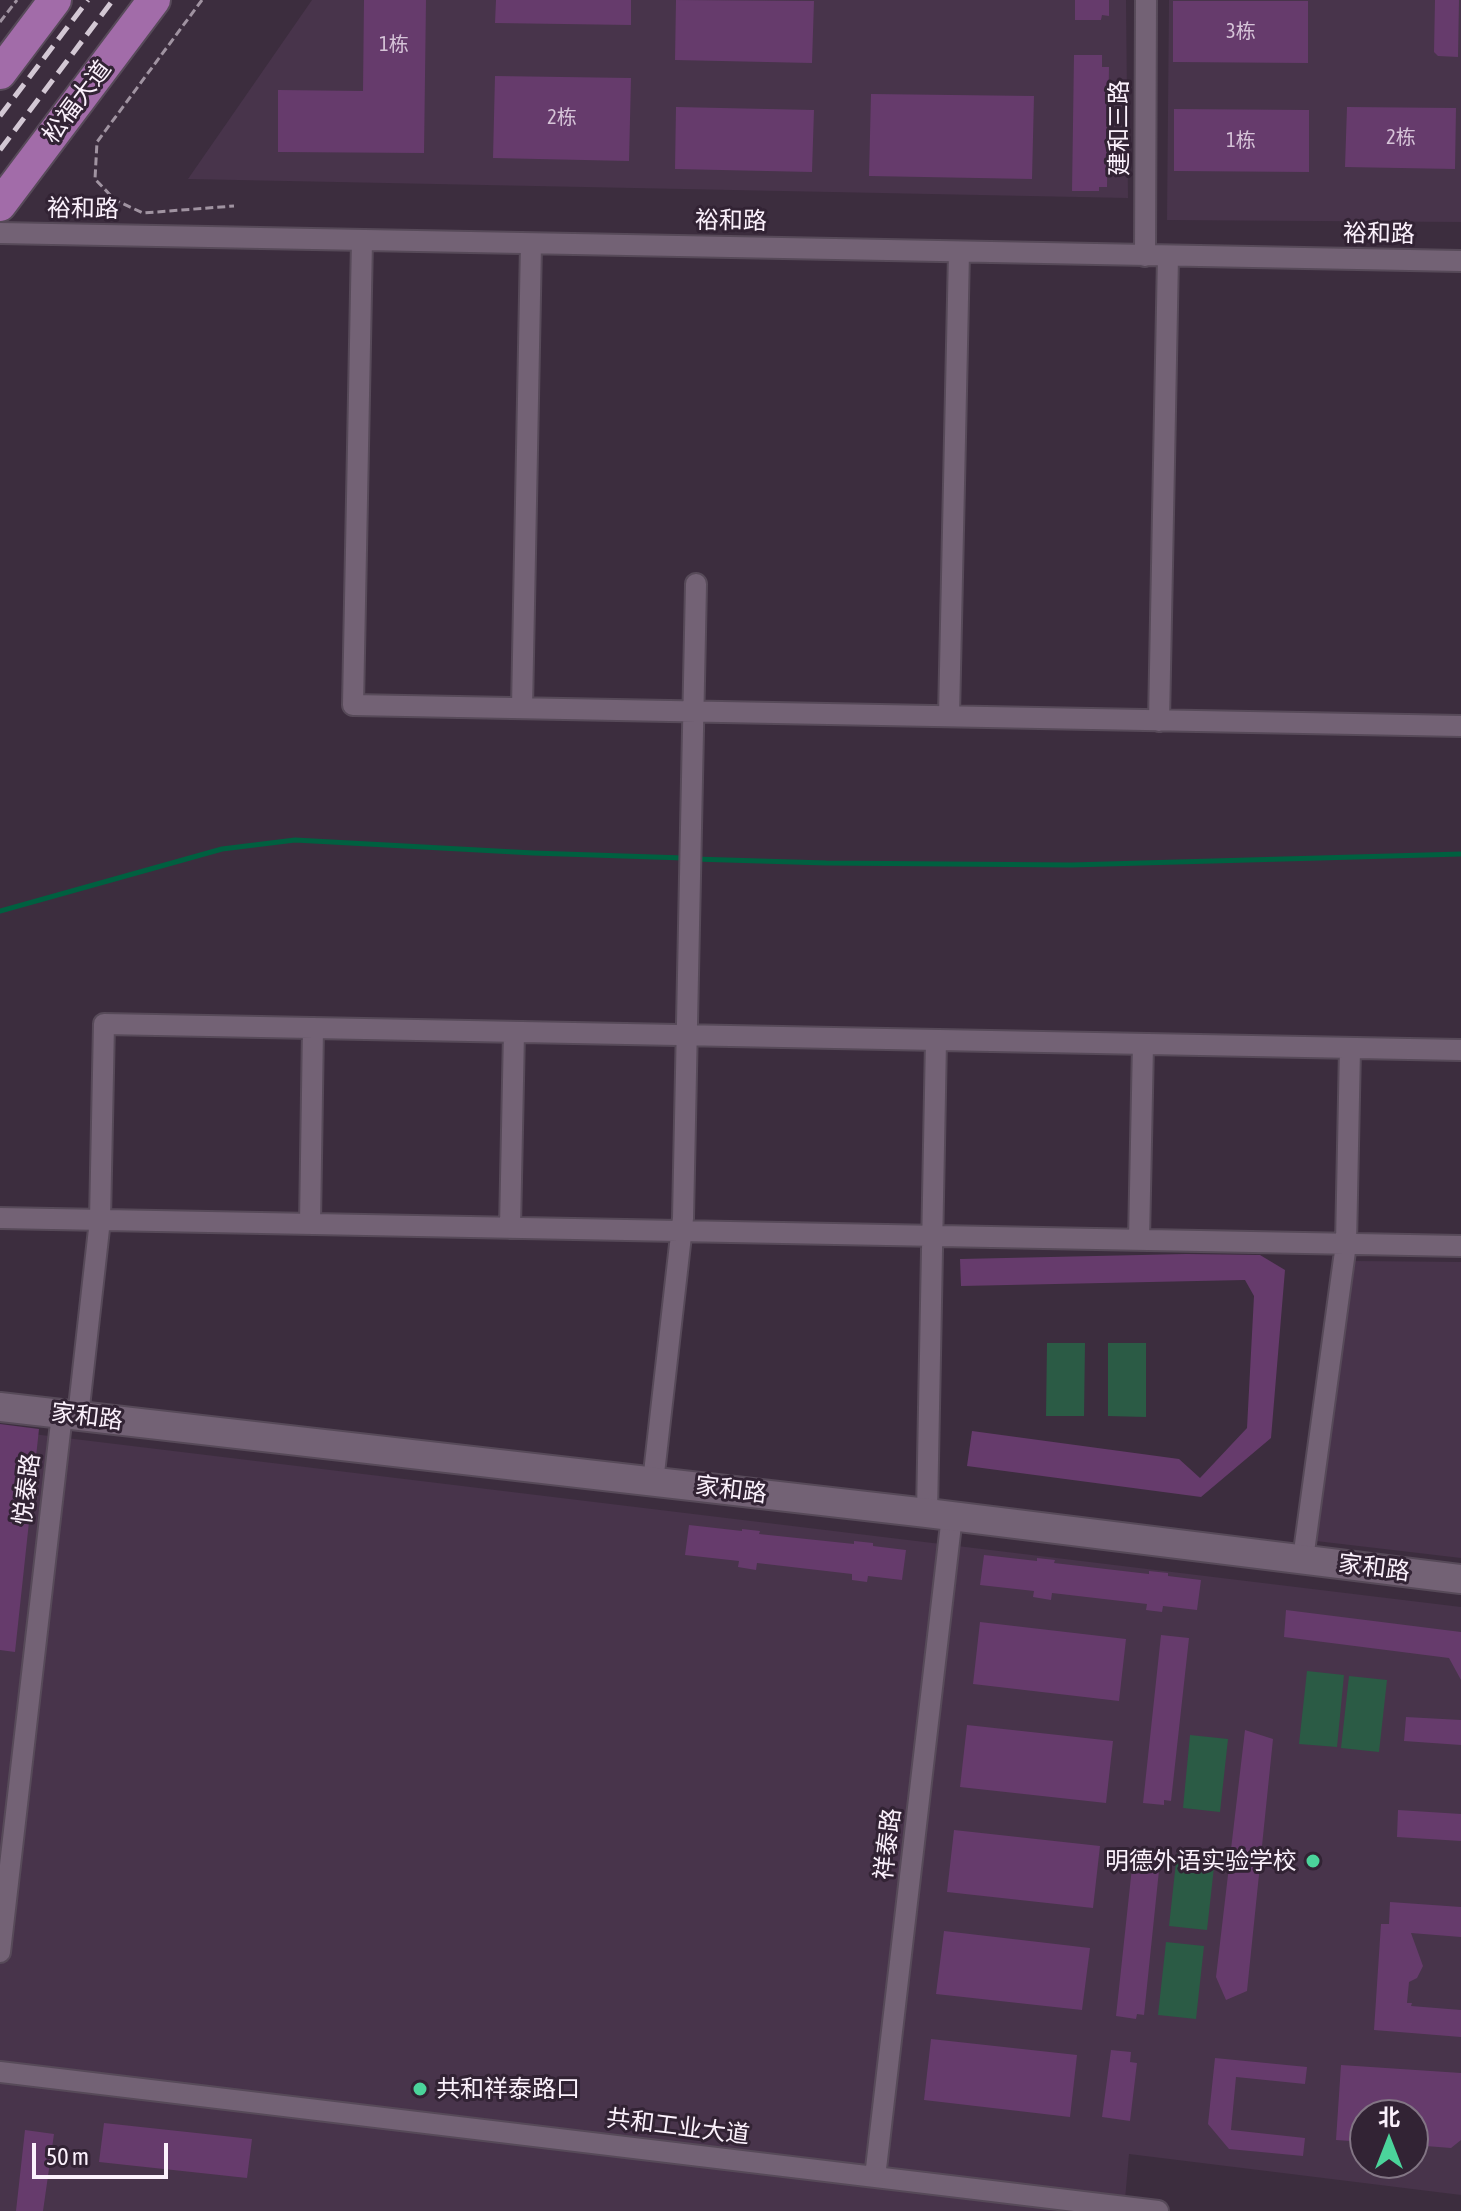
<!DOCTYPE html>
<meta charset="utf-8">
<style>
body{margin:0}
#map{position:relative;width:1461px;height:2211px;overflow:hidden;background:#3c2d3e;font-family:"Asap Condensed","Noto Sans SC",sans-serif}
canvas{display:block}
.north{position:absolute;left:1349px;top:2099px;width:80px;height:80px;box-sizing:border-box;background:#322334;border:2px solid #827584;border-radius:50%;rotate:0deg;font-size:22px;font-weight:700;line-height:32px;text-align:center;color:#fbf1fc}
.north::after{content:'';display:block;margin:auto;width:28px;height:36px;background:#4bd49b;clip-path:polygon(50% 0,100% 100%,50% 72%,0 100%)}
.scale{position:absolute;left:32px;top:2143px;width:136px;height:36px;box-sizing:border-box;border:4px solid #fbf1fc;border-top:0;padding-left:10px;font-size:24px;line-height:28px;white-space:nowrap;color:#fbf1fc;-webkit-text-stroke:6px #322334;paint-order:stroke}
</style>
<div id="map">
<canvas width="1461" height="2211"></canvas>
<div class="north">北</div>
<div class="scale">50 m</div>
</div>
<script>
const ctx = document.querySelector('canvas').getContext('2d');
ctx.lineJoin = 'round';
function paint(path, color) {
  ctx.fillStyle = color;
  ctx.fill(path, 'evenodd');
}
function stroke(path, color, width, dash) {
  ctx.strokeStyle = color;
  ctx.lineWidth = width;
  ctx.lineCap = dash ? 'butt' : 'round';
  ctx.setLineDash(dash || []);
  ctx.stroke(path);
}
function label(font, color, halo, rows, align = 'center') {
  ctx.font = font + ' "Asap Condensed","Noto Sans SC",sans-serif';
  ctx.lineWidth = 6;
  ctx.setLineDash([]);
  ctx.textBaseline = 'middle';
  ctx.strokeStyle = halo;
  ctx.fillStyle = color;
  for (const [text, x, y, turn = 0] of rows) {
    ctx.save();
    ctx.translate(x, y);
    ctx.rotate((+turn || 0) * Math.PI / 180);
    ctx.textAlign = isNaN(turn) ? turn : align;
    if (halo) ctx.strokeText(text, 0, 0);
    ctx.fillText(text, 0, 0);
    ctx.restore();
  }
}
paint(new Path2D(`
 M 312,0 L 1126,0 L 1128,198 L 188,179 Z
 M 1169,0 L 1461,0 L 1461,222 L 1167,220 Z
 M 1355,1261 L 1461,1262 L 1461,1558 L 1316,1541 Z
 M 0,1430 L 1461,1607 L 1461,2195 L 1129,2154 L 1124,2211 L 0,2211 ZM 1365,2115 L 1413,2115 L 1413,2163 L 1365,2163 Z`), '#48344b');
paint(new Path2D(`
 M 1047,1343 L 1085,1343 L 1084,1416 L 1046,1416 Z
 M 1108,1343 L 1146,1343 L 1146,1417 L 1108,1416 Z
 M 1307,1671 L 1344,1675 L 1337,1747 L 1299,1744 Z
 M 1349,1676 L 1387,1680 L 1379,1752 L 1341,1748 Z
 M 1190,1735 L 1228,1739 L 1220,1812 L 1183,1808 Z
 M 1177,1853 L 1215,1858 L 1207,1930 L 1169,1926 Z
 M 1166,1942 L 1204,1946 L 1196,2019 L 1158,2015 Z`), '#2b5b45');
stroke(new Path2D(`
 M 694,859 L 826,863 L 1071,865 L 1461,854
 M 0,911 L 222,849 L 295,840 L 533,853 L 684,858`), '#006040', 5);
paint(new Path2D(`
 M 364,0 L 426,0 L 424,153 L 278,152 L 278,90 L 363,91 Z
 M 496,0 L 631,0 L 631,25 L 495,23 Z
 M 676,0 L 814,1 L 812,63 L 675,60 Z
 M 1075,0 L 1109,0 L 1109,16 L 1102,15 L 1101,20 L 1075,20 Z
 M 1435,0 L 1459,0 L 1458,57 L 1438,56 L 1434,52 Z
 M 1173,1 L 1308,1 L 1308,63 L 1173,62 Z
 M 1074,55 L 1102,55 L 1102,67 L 1109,67 L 1107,187 L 1099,187 L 1099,191 L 1072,191 Z
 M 495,76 L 631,78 L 629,161 L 493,158 Z
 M 871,94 L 1034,96 L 1032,179 L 869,176 Z
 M 676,107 L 814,110 L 812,172 L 675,169 Z
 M 1347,107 L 1456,108 L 1455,169 L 1345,167 Z
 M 1174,109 L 1309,110 L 1309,172 L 1174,171 Z
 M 1186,1254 L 1260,1255 L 1285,1270 L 1271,1438 L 1201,1497 L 967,1466 L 972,1431 L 1179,1459 L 1200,1478 L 1247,1428 L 1254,1296 L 1245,1280 L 961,1286 L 960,1259 Z
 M 0,1424 L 39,1429 L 15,1652 L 0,1650 Z
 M 689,1525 L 742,1531 L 742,1529 L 760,1531 L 759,1534 L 854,1544 L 854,1541 L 873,1543 L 873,1546 L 906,1550 L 902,1580 L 868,1576 L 867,1582 L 852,1580 L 852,1574 L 757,1563 L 756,1570 L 738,1567 L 739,1561 L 685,1555 Z
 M 984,1555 L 1037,1561 L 1037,1558 L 1055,1560 L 1054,1563 L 1149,1574 L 1149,1571 L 1168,1573 L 1168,1576 L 1201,1580 L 1197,1610 L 1163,1606 L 1162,1612 L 1146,1610 L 1147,1604 L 1052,1593 L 1051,1600 L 1033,1597 L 1034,1591 L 980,1585 Z
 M 1286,1610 L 1461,1632 L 1461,1680 L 1449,1658 L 1284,1637 Z
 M 980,1622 L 1126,1639 L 1119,1701 L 973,1684 Z
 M 1161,1635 L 1189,1638 L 1171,1801 L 1164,1800 L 1164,1805 L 1143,1803 Z
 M 1406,1717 L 1461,1720 L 1461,1745 L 1404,1741 Z
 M 967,1725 L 1113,1741 L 1106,1803 L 960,1787 Z
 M 1245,1730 L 1273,1739 L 1247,1991 L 1226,2000 L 1216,1977 Z
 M 1398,1810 L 1461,1814 L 1461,1841 L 1397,1837 Z
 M 954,1830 L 1100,1846 L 1093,1908 L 947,1892 Z
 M 1134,1849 L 1161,1851 L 1144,2015 L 1137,2014 L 1136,2019 L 1116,2016 Z
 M 1390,1902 L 1461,1907 L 1461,1937 L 1411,1933 L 1423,1966 L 1417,1978 L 1409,1982 L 1407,2003 L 1412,2003 L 1411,2006 L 1461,2010 L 1461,2037 L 1374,2030 L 1381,1924 L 1389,1924 Z
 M 944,1931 L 1090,1948 L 1082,2010 L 936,1994 Z
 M 931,2039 L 1077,2055 L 1070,2117 L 924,2100 Z
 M 1111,2050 L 1131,2052 L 1130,2062 L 1137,2063 L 1130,2121 L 1102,2117 Z
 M 1215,2058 L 1307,2067 L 1305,2084 L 1236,2077 L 1231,2130 L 1305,2138 L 1303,2156 L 1229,2149 L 1208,2124 Z
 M 1341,2065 L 1461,2073 L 1461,2140 L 1451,2148 L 1413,2145 L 1413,2115 L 1365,2115 L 1365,2142 L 1336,2140 Z
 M 104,2123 L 252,2139 L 247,2178 L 99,2162 Z
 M 25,2130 L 54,2134 L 43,2211 L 16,2211 Z`), '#663b6c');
const street = new Path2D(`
 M 0,233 L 1461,261
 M 362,240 L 353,705 L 1461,726
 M 1145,256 L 1146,0
 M 522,708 L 531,244
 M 949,716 L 959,252
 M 1159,721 L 1168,256
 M 0,1218 L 1461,1246
 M 310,1224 L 313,1028
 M 510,1228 L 514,1032
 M 1139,1240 L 1143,1044
 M 78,1416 L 100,1220 L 104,1024 L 1461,1050
 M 653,1482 L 683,1218 L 696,584
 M 927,1513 L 936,1040
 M 1303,1559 L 1346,1244 L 1350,1048
 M 0,1952 L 62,1414
 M 0,2072 L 1158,2211
 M 875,2177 L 952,1516`);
const secondary = new Path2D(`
 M 0,1407 L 927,1513 L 1461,1579`);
const primary = new Path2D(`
 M 0,73 L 55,0
 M 0,205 L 154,0`);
stroke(street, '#574a59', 24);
stroke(secondary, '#574a59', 32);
stroke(primary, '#574a59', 36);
stroke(new Path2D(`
 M 202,0 L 97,142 L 95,179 L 115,200 L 143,213 L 234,206
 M 0,22 L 17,0`), '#a093a1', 3, [8, 4]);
stroke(street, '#736275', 20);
stroke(secondary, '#736275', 28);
stroke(primary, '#a26ca9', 32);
stroke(new Path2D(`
 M 0,116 L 88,0
 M 0,150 L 113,0`), '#d3c8d4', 5, [16, 8]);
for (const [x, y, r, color] of [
 [1313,1861,8,"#4bd49b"],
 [420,2089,8,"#4bd49b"]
]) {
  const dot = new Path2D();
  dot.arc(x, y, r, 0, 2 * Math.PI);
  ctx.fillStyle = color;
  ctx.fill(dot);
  stroke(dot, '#322334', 3);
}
label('20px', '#d6c4d8', null, [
 ["3栋",1241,32],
 ["1栋",394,45],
 ["2栋",562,118],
 ["2栋",1401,138],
 ["1栋",1241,141]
]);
label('24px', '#fbf1fc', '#322334', [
 ["松福大道",77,102,-53],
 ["建和三路",1119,128,-90],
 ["裕和路",83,209,1],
 ["裕和路",731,221,1],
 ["裕和路",1379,234,1],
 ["家和路",87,1417,7],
 ["悦泰路",27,1489,-83],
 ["家和路",731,1490,7],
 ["家和路",1374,1568,7],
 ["祥泰路",888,1844,-83],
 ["共和工业大道",678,2127,7]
]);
label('24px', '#fbf1fc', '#322334', [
 ["明德外语实验学校",1297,1861],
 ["共和祥泰路口",436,2089,"left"]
], 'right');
</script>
